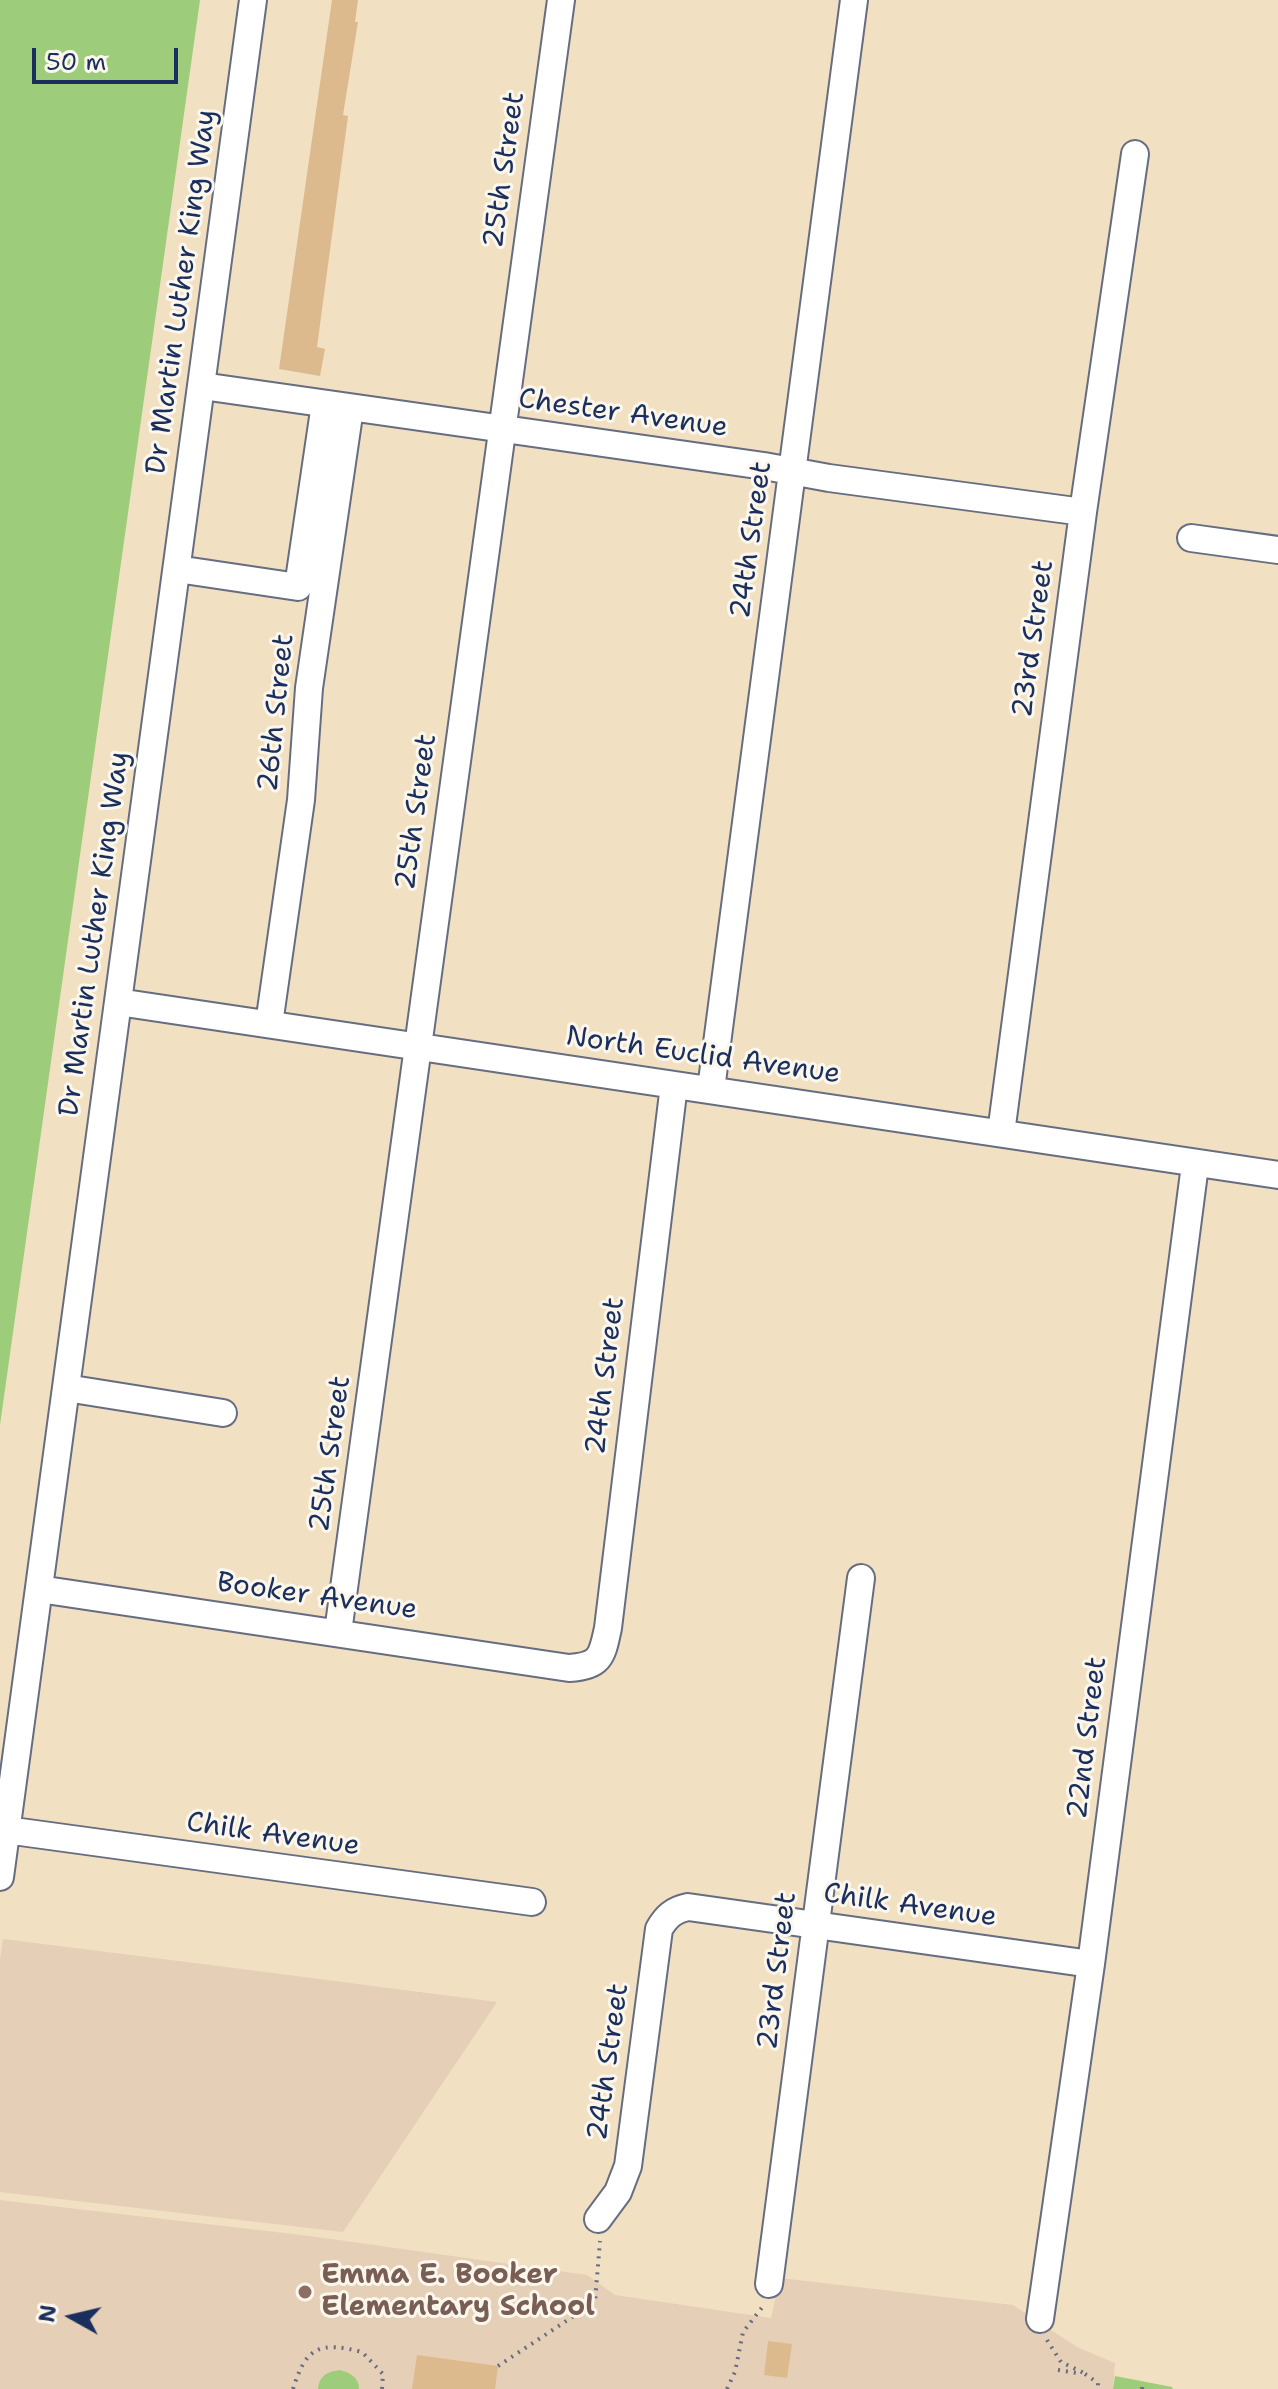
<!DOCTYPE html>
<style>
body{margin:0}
#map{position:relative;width:1278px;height:2389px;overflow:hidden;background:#f2e0c2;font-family:"Shantell Sans",sans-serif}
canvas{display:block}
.north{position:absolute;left:32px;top:2277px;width:80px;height:80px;-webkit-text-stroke:6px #fbf7ec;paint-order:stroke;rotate:278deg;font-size:22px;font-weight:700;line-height:32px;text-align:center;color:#1b2f5e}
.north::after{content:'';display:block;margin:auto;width:28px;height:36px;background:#1b2f5e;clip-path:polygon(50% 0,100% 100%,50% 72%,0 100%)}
.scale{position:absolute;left:32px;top:48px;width:146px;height:36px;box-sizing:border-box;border:4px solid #1b2f5e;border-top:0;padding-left:10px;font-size:24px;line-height:28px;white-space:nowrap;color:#1b2f5e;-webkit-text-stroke:6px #fbf7ec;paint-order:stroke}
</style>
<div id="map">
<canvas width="1278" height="2389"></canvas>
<div class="north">N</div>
<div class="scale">50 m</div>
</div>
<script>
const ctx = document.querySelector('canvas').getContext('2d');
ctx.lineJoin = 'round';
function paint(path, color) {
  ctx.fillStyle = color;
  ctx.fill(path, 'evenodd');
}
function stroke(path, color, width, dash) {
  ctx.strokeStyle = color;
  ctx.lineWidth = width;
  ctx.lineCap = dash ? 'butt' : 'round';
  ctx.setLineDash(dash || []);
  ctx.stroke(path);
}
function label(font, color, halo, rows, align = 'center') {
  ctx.font = font + ' "Shantell Sans",sans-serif';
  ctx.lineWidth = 6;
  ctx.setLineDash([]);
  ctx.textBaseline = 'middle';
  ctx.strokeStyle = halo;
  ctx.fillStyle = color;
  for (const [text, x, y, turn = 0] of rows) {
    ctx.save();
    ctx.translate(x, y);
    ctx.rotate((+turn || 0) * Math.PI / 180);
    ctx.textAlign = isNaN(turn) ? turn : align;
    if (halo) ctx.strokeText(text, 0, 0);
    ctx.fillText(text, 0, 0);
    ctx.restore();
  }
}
paint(new Path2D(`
 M 3,1939 L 242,1969 L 497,2002 L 343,2232 L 0,2192 L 0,1960 Z
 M 0,2200 L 310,2236 L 587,2275 L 615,2295 L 771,2318 L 780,2278 L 1013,2305 L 1077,2347 L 1115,2363 L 1113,2389 L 0,2389 Z`), '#e6cfb7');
paint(new Path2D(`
 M 0,0 L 200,0 L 0,1425 Z
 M 340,2370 C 350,2373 359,2377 359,2389 L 318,2389 C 320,2375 327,2372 340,2370 Z
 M 1115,2376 L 1172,2387 L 1173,2389 L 1113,2389 Z`), '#9dcc7a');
paint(new Path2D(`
 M 332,0 L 358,0 L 355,22 L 358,22 L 343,115 L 348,116 L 317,347 L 325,349 L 320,376 L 279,369 Z
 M 768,2341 L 792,2344 L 787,2378 L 764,2375 Z
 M 417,2355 L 498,2366 L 495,2389 L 412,2389 Z`), '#ddba8d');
const minor = new Path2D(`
 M 202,386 L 764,466 L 829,478 L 1083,512
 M 1191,538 L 1278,550
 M 177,569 L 298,587 L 325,404
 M 118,1002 L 1278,1175
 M 269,1024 L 301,800 L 309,688 L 350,408
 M 711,1089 L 854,0
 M 1001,1133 L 1083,512 L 1135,154
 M 66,1388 L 223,1413
 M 39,1589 L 569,1668 C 601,1666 602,1656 608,1628 L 674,1085
 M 338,1632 L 561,0
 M 6,1830 L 532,1902
 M 0,1877 L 253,0
 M 598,2219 L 618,2192 L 628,2166 L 659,1929 C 666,1917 673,1910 688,1907 L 1091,1964
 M 769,2284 L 861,1578
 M 1040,2319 L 1091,1964 L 1195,1165`);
stroke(minor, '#666d81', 30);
stroke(new Path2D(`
 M 1047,2340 L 1061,2362 L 1088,2375
 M 498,2366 L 595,2302 L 600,2241
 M 1058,2370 L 1077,2373
 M 1085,2374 L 1098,2383 L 1098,2389
 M 293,2389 C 306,2347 319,2341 362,2352 L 383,2374 L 382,2389
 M 727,2389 L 735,2372 L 743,2332 L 764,2305
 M 1142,2389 L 1143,2383`), '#666d81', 4, [2, 6]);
stroke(minor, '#fff', 26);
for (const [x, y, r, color] of [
 [305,2292,8,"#8d6e63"]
]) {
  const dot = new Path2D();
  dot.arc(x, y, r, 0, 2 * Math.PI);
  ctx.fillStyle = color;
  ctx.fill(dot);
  stroke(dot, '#fbf7ec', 3);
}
label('28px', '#1b2f5e', '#fbf7ec', [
 ["25th Street",505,170,-82],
 ["Dr Martin Luther King Way",182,292,-82],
 ["Chester Avenue",623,414,8],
 ["24th Street",752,540,-82],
 ["23rd Street",1034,639,-82],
 ["26th Street",277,713,-84],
 ["25th Street",417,812,-82],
 ["Dr Martin Luther King Way",95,934,-82],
 ["North Euclid Avenue",703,1056,8],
 ["24th Street",606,1376,-83],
 ["25th Street",331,1454,-82],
 ["Booker Avenue",317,1597,8],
 ["22nd Street",1088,1738,-83],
 ["Chilk Avenue",273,1835,8],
 ["Chilk Avenue",910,1906,8],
 ["23rd Street",778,1971,-83],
 ["24th Street",609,2062,-82]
]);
label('bold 28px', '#785e54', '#fbf7ec', [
 ["Emma E. Booker",321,2276],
 ["Elementary School",321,2308]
], 'left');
</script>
